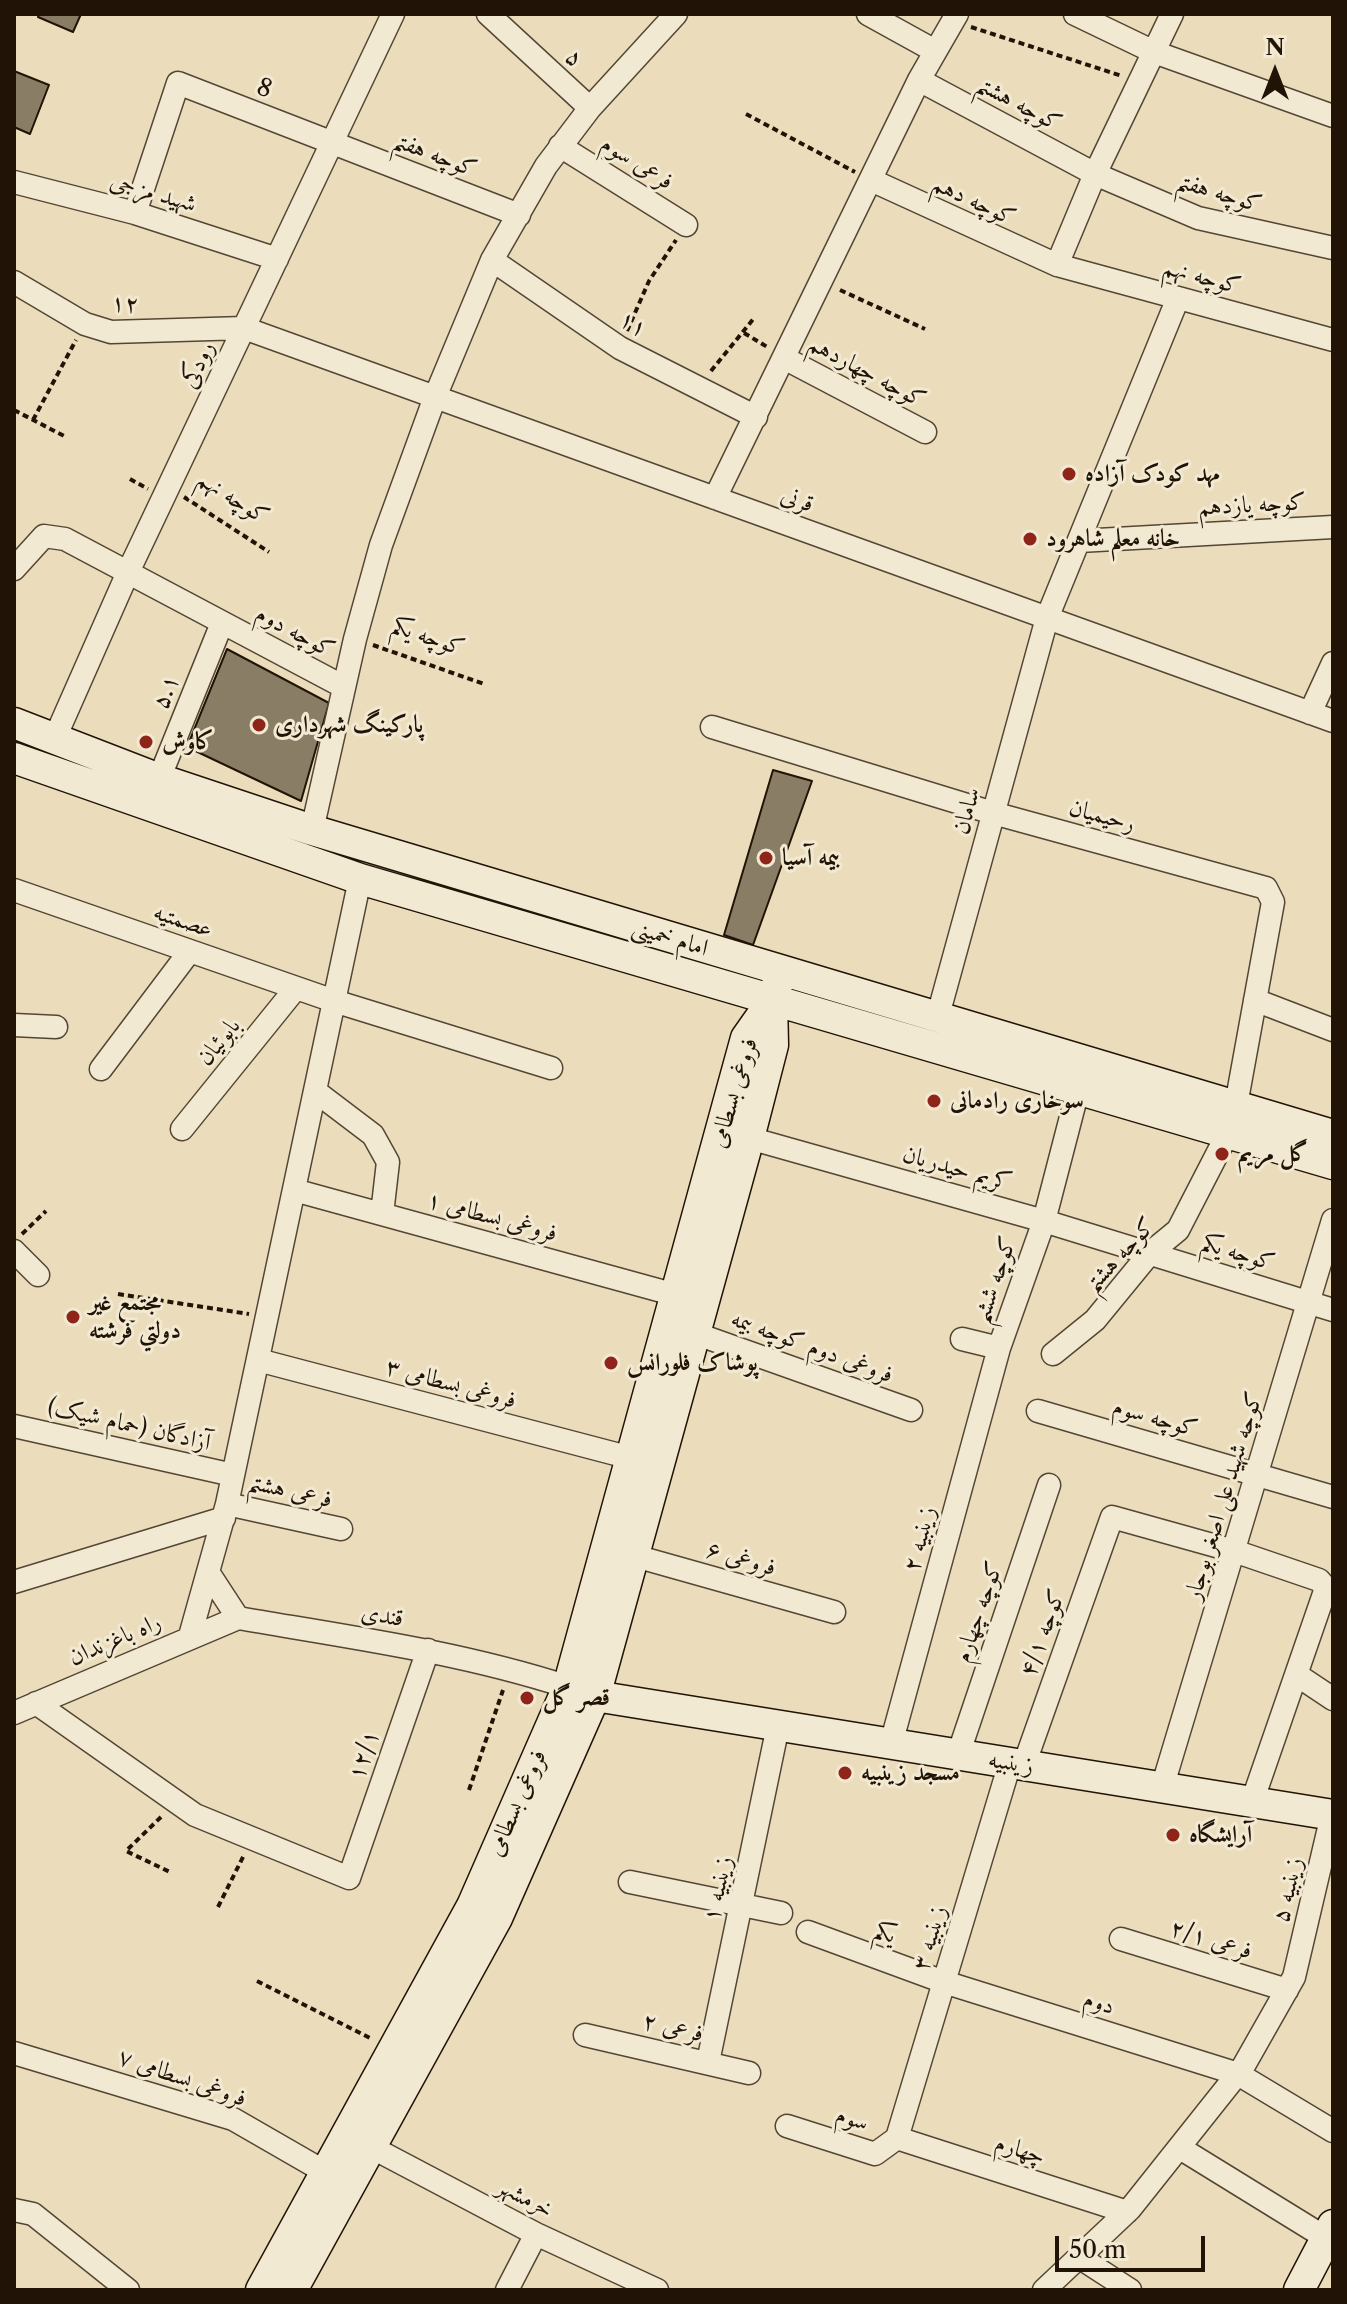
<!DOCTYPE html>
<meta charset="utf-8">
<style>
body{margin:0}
#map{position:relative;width:1347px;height:2304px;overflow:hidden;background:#ebddbc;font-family:"Libre Caslon Text",serif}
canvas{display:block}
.frame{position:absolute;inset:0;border:16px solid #211406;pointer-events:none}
.north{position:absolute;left:1235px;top:32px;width:80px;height:80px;-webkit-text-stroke:6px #f2e9d3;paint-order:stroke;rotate:0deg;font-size:22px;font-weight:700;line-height:32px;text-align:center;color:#211406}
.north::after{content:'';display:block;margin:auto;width:28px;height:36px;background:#211406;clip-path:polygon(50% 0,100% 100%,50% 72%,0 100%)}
.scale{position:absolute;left:1055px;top:2236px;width:150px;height:36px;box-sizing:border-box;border:4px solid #211406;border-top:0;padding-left:10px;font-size:24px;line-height:28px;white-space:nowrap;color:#211406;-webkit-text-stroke:6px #f2e9d3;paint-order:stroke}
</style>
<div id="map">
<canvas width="1347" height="2304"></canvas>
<div class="frame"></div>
<div class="north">N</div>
<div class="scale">50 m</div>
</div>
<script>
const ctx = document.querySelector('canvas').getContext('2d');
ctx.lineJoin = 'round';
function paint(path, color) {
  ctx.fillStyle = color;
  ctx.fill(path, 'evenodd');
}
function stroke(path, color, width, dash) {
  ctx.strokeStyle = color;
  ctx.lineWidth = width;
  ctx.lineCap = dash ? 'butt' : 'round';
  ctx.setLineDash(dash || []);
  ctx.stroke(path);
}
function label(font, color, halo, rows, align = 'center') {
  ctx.font = font + ' "Libre Caslon Text",Amiri,serif';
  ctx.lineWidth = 6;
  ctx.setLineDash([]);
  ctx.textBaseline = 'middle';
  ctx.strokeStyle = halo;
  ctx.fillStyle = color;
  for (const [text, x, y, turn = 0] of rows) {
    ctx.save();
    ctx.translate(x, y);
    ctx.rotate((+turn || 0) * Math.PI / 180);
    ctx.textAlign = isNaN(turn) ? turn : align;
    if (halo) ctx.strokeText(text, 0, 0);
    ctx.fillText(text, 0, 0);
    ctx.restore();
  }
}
const building = new Path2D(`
 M 39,14 L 81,14 L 73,32 L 38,17 Z
 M 14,71 L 49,85 L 30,134 L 14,127 Z
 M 227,649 L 329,703 L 301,801 L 187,747 Z
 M 773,770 L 812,781 L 753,945 L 724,935 Z`);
paint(building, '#8a7d65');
stroke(building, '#211406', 2);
const street = new Path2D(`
 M 488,14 L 590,108
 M 868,14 L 935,51
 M 1075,14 L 1154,52 L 1333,116
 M 919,80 L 1095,174 L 1198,218 L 1333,248
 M 560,146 L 686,225
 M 871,180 L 1057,265 L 1333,340
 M 14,182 L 135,213 L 277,259
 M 135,213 L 178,83 L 519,215
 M 492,260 L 620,348 L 756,417
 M 1057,265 L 1095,174 L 1172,14
 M 14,282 L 85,324 L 111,332 L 244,328 L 1333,721
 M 784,358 L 925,432
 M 715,498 L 919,80 L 957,14
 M 1079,541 L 1333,527
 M 14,569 L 44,536 L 65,539 L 344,687
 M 1310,713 L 1333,663
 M 712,727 L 993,813 L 1266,888 L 1273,902 L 1236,1105
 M 54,740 L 129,570 L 393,14
 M 159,779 L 222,623
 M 312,830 L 355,639 L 381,545 L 435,397 L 492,260 L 546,166 L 590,108 L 676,14
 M 14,890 L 334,1001 L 551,1068
 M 1255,1000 L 1333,1030
 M 937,1019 L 1047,618 L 1178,298
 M 14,1025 L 56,1027
 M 101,1069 L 190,951
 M 315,1091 L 373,1135 L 388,1162 L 382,1214
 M 182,1129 L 296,988
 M 749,1138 L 1044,1221 L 1333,1310
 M 294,1190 L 676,1295
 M 14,1251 L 38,1275
 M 694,1333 L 911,1410
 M 962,1339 L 999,1348
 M 1053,1354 L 1095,1320 L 1150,1253 L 1178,1230 L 1228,1133
 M 258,1360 L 631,1458
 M 1038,1411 L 1333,1497
 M 14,1426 L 233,1475
 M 227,1504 L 341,1529
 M 635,1556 L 834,1612
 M 208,1572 L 238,1618 C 349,1637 460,1652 568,1687
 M 14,1582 L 224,1518
 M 190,1636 L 227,1504 L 360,879
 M 1297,1675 L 1333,1699
 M 36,1703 L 195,1815 L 349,1878 L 428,1650
 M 14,1713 L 238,1618
 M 891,1744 L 999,1348 L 1044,1221 L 1078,1090
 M 958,1755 L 1049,1485
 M 1024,1765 L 1112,1517 L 1234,1551 L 1319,1580 L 1326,1588 L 1252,1802
 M 1162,1788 L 1333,1220
 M 630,1882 L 781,1913
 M 808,1932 L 944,1982 L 1238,2074 L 1333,2131
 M 1121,1939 L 1287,1990
 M 585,2035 L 749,2073
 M 14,2053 L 233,2119 L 325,2172
 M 708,2062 L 778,1726
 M 787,2126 L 875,2154 L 897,2138
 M 897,2138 L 1010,1763
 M 897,2138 L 1127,2212
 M 371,2147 L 536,2234 L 657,2290
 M 1180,2148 L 1326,2238
 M 14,2210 L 33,2214 L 128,2290
 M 1079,2257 L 1130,2290
 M 507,2290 L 536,2234
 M 1044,2290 L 1130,2209 L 1243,2067 L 1294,1977 L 1332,1815`);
const secondary = new Path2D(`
 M 14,723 L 159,779 L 312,830 L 1333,1135
 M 14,758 L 360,879 L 1333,1164
 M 578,1690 L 595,1696 L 1333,1815
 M 261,2290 L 472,1906 L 568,1687 L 746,1038 L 772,1001 L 781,972
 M 292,2290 L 497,1918 L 595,1696 L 749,1138 L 773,1045 L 772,1001
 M 1299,2290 L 1333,2225`);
stroke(street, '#544634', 25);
stroke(secondary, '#211406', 33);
stroke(new Path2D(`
 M 971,27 L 1122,76
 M 746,114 L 855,172
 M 840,290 L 925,329
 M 627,331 L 649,281 L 676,240
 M 744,333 L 769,348
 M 711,371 L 755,317
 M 14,410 L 64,436
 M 33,420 L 76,340
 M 130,479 L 148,489
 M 184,497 L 269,552
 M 373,645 L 484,684
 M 22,1234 L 46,1211
 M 118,1294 L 249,1314
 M 469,1790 L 503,1690
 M 161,1817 L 126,1851 L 170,1872
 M 218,1907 L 244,1855
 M 257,1981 L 372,2039`), '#211406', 4, [6, 4]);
stroke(street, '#f2e9d3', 22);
stroke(secondary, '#f2e9d3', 30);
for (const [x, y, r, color] of [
 [1069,474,8,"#8f2418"],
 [1030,539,8,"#8f2418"],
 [259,725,8,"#8f2418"],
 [146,742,8,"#8f2418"],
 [766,858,8,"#8f2418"],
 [934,1101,8,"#8f2418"],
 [1222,1154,8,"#8f2418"],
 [73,1317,8,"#8f2418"],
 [611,1363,8,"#8f2418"],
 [527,1698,8,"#8f2418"],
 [845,1773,8,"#8f2418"],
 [1173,1835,8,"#8f2418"]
]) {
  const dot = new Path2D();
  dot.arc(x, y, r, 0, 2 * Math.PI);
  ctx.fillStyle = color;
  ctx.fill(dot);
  stroke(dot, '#f2e9d3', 3);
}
label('24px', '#211406', '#f2e9d3', [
 ["۵",574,58,43],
 ["8",264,89,21],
 ["کوچه هشتم",1019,104,28],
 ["کوچه هفتم",435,155,21],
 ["فرعی سوم",637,163,32],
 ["شهید مزجی",153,193,16],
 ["کوچه هفتم",1219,193,17],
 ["کوچه دهم",974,201,25],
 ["کوچه نهم",1202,277,15],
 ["۱۲",125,304,4],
 ["۱۱",633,324,32],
 ["رودکی",198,365,-65],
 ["کوچه چهاردهم",867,372,28],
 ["کوچه نهم",233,498,32],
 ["قرنی",797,500,20],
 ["کوچه یازدهم",1252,505,-3],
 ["کوچه دوم",295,632,28],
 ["کوچه یکم",428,637,19],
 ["۵.۱",166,692,-68],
 ["سامان",967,811,-75],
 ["رحیمیان",1102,816,15],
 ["عصمتیه",183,921,19],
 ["امام خمینی",670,938,17],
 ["بابوئیان",219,1042,-51],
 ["فروغی بسطامی",734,1093,-73],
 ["کریم حیدریان",957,1169,16],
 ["فروغی بسطامی ۱",492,1217,15],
 ["کوچه یکم",1238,1253,17],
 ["کوچه هشتم",1120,1255,-47],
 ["کوچه ششم",995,1280,-71],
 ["فروغی دوم کوچه بیمه",812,1347,20],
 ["فروغی بسطامی ۳",451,1384,15],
 ["کوچه سوم",1155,1418,16],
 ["آزادگان (حمام شیک)",129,1425,13],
 ["فرعی هشتم",290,1491,13],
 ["کوچه شهید علی اصغر بوجار",1224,1496,-73],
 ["زینبیه ۲",920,1539,-75],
 ["فروغی ۶",741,1559,16],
 ["کوچه چهارم",979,1612,-71],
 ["قندی",382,1616,9],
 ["کوچه ۴/۱",1043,1633,-70],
 ["راه باغزندان",115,1640,-23],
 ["۱۲/۱",364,1755,-71],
 ["زینبیه",1011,1763,9],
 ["فروغی بسطامی",517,1803,-66],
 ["زینبیه ۱",718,1889,-78],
 ["زینبیه ۵",1288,1890,-77],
 ["یکم",885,1933,20],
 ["زینبیه ۳",930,1938,-73],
 ["فرعی ۲/۱",1211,1940,17],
 ["دوم",1099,2003,17],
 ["فرعی ۲",673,2028,13],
 ["فروغی بسطامی ۷",182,2078,19],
 ["سوم",852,2119,18],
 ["چهارم",1020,2150,18],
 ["خرمشهر",525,2198,27]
]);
label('bold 24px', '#211406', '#f2e9d3', [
 ["مهد کودک آزاده",1085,474],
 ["خانه معلم شاهرود",1046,539],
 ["پارکینگ شهرداری",275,725],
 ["کاوش",162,742],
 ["بیمه آسیا",782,858],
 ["سوخاری رادمانی",950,1101],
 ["گل مریم",1238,1154],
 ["مجتمع غير",89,1303],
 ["دولتي فرشته",89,1331],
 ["پوشاک فلورانس",627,1363],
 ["قصر گل",543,1698],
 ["مسجد زینبیه",861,1773],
 ["آرایشگاه",1189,1835]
], 'left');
</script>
